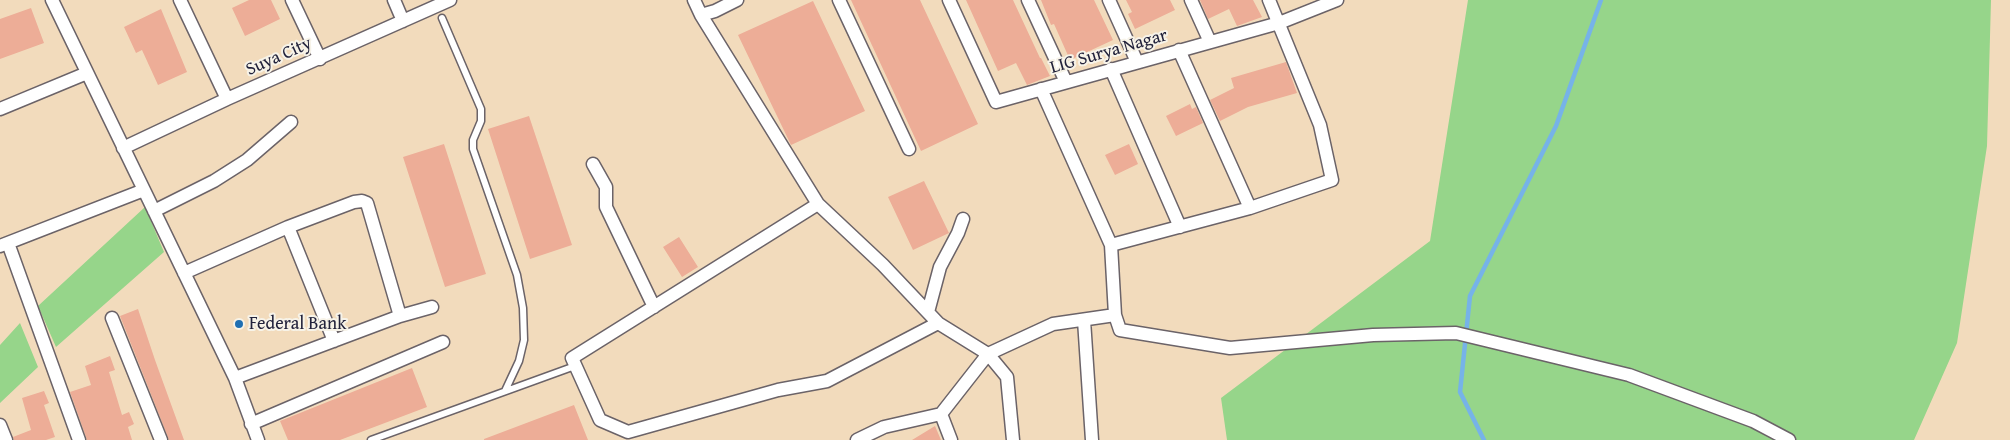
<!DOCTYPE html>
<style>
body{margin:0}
canvas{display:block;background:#f2dbbc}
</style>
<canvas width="2010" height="440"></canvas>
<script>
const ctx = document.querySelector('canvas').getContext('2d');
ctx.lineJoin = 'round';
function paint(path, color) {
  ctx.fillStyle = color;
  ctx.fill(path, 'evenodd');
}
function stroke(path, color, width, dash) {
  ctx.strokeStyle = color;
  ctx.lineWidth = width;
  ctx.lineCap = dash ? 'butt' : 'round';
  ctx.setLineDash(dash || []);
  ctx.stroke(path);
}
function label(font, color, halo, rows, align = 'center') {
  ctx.font = font + ' "Gentium Book Plus",serif';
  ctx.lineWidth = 4;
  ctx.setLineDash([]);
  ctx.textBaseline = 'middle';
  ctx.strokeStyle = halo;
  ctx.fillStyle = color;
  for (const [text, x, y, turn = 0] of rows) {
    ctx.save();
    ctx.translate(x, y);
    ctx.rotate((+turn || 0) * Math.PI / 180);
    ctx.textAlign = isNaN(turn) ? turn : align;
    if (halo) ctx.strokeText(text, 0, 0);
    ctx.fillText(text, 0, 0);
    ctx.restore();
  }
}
paint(new Path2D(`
 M 1468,0 L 1991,0 L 1987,146 L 1957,343 L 1914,440 L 1227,440 L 1221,398 L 1430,241 Z
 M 145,207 L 164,252 L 56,347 L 38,306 Z
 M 20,323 L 38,367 L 0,403 L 0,345 Z`), '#96d58a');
stroke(new Path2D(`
 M 1484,440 L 1460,392 L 1470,296 L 1556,126 L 1601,0`), '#76b3e8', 4.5);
paint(new Path2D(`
 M 249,0 L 271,0 L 280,19 L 245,36 L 232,8 Z
 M 851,0 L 920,0 L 978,124 L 921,151 Z
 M 966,0 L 1013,0 L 1040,58 L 1041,58 L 1050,76 L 1027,85 L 1016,63 L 998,71 Z
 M 1041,0 L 1094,0 L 1113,40 L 1070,60 L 1054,24 L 1051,25 Z
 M 1126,0 L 1170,0 L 1175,10 L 1135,29 L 1128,14 L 1132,12 Z
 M 1200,0 L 1253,0 L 1262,17 L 1237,26 L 1229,9 L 1208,19 Z
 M 813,1 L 865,111 L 791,145 L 738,35 Z
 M 31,8 L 44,43 L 0,59 L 0,19 Z
 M 161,9 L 187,72 L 158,85 L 142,50 L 136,53 L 124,27 Z
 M 1286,62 L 1297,93 L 1248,107 L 1220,121 L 1210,100 L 1234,88 L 1231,78 Z
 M 1190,104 L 1192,109 L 1196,107 L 1203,123 L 1176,136 L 1166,116 Z
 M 529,116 L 572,245 L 530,259 L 488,129 Z
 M 444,144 L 486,274 L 445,287 L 403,157 Z
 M 1129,144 L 1138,164 L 1115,175 L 1105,155 Z
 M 924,181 L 949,233 L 913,250 L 888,197 Z
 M 679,237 L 698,267 L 682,277 L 663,247 Z
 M 138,309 L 155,360 L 184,440 L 169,440 L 120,316 Z
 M 110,356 L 115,370 L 109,372 L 122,415 L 129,412 L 134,424 L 128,427 L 132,440 L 87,440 L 70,392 L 91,385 L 85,366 Z
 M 412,368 L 427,407 L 340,440 L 288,440 L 280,421 Z
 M 44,391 L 49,403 L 44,405 L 55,437 L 46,440 L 14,440 L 13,437 L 31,430 L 22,398 Z
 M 574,405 L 588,440 L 484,440 L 484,439 Z
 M 935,426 L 941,440 L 912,440 Z`), '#edad97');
const service = new Path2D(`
 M 442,18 L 481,109 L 481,121 L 473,140 L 473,149 L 517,275 L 523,308 L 524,340 L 519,361 L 505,391
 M 371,440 L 575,366`);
const minor = new Path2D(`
 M 52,0 L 235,378 L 258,440
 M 180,0 L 227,99
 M 292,0 L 320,59
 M 394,0 L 403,21
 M 694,0 L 701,15 L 818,204 L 883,265 L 938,323 L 988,354 L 1007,377 L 1013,440
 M 839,0 L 909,149
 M 949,0 L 996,102 L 1279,23 L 1337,0
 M 1028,0 L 1066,82
 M 1109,0 L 1137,62
 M 1191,0 L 1210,42
 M 701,15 L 715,11 L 737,0
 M 1179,50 L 1250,208
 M 1111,69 L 1180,227
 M 0,109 L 87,73
 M 123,148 L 227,99 L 450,0
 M 593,164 L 606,187 L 606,207 L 654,307
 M 818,204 L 572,358 L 600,420 L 628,432 L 778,390 L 827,381 L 938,323
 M 154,211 L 214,181 L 247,160 L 291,122
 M 288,227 L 334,341
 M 8,243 L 79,440
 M 1111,245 L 1250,208 L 1332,180 L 1320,125 L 1269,0
 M 0,246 L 144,190
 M 184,273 L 288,227 L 354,202 L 362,201 L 367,203 L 400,316 L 235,378
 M 928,312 L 940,267 L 958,233 L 963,219
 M 1115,315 L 1120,330 L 1230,348 L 1373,335 L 1456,333 L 1629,375 L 1753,421 L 1789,440
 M 400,316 L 432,307
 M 112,318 L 161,440
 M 1084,320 L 1092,440
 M 251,424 L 443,342
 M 0,425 L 6,440
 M 857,440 L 884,427 L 941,414
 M 951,440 L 941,414 L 988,354 L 1053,324 L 1115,315 L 1111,245 L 1041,89`);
stroke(service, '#6b6368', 9);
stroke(minor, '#6b6368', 15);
stroke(service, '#fff', 6);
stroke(minor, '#fff', 12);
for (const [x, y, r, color] of [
 [239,324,5,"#1f6fb2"]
]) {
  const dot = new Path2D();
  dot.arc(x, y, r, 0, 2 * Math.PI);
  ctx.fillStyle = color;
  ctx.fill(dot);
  stroke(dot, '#f7f3e8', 2);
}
label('18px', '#22223b', '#f7f3e8', [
 ["LIG Surya Nagar",1109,52,-16],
 ["Suya City",279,57,-24]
]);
label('18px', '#22223b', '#f7f3e8', [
 ["Federal Bank",249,324]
], 'left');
</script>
